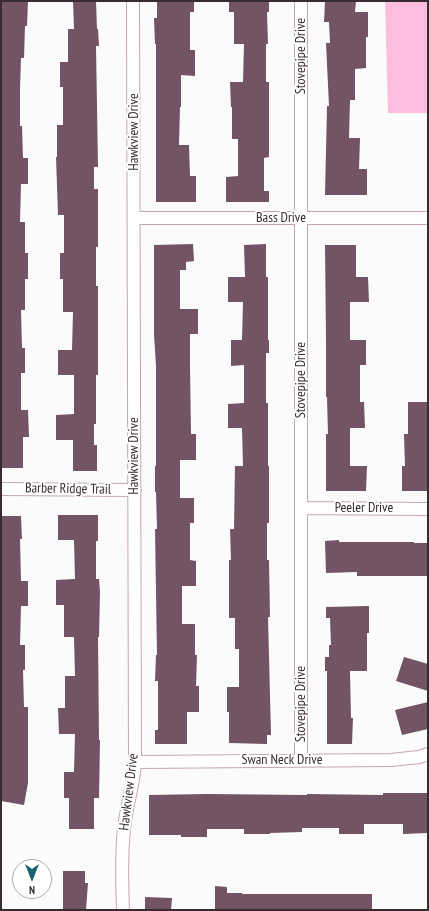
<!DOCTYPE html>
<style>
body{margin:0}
#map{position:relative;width:429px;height:911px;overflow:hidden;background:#fbfbfb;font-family:"PT Sans Narrow",sans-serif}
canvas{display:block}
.frame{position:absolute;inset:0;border:2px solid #392b32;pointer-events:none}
.north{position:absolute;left:12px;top:859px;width:40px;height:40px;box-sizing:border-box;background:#fff;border:1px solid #b0aaad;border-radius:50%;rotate:180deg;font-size:11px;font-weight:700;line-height:16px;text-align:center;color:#392b32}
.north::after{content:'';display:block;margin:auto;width:14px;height:18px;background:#196270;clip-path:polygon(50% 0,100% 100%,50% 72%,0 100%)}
</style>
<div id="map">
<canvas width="429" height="911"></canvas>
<div class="frame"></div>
<div class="north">N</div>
</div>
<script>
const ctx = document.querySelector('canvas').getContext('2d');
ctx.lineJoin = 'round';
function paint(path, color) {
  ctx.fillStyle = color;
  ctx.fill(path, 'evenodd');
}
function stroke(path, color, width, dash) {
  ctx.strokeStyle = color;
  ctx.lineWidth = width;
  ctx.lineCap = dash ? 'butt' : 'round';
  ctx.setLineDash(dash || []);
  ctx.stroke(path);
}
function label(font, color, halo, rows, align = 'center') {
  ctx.font = font + ' "PT Sans Narrow",sans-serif';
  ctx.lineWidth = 4;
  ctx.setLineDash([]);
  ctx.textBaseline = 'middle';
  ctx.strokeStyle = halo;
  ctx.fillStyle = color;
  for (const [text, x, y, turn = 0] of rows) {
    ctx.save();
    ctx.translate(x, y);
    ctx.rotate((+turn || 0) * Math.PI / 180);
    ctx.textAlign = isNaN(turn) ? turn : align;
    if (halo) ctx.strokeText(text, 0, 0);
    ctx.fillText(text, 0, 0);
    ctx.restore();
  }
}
paint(new Path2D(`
 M 385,1 L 428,1 L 428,113 L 388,113 Z`), '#fcbdde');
paint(new Path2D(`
 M 1,1 L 28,1 L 27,26 L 25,26 L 24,58 L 21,58 L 20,88 L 20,126 L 22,126 L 23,158 L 28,158 L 28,184 L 21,184 L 20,222 L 25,222 L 25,253 L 28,253 L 28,279 L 25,279 L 25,310 L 21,310 L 22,348 L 25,348 L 25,373 L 21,373 L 21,410 L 28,410 L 29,437 L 23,437 L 23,468 L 1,468 Z
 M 73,1 L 96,1 L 97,29 L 98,29 L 99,46 L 96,46 L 98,167 L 94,167 L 94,189 L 98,189 L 98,247 L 96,247 L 96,286 L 98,286 L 98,375 L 96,375 L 96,424 L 94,424 L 94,445 L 97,445 L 97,471 L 73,471 L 73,440 L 56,440 L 56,415 L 74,414 L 74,375 L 58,375 L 58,350 L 72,350 L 73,312 L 63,312 L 63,279 L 60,279 L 60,253 L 64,253 L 64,215 L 58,215 L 56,157 L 57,157 L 57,125 L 63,125 L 63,87 L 60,87 L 60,62 L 68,62 L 68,29 L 74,29 Z
 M 157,1 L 194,1 L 194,12 L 190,12 L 190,50 L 195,50 L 195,76 L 181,75 L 181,107 L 180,107 L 179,145 L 189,145 L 190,176 L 196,176 L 196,202 L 156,202 L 156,44 L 155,44 L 154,18 L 157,18 Z
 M 229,1 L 269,1 L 269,12 L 267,12 L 268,44 L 266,44 L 266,82 L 269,82 L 269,157 L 264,158 L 264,191 L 269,191 L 269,202 L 226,202 L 226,177 L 238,176 L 238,139 L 232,139 L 232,107 L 231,107 L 230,82 L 243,82 L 244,44 L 234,44 L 234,12 L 229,12 Z
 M 325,1 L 356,1 L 355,12 L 368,12 L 368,37 L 366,37 L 366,68 L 355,69 L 355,100 L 350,100 L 349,138 L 360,138 L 359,169 L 367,169 L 367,195 L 325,195 L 327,106 L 329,106 L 326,43 L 330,43 L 329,22 L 324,22 Z
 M 193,244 L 194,261 L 186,262 L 186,270 L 180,270 L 180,309 L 198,309 L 198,334 L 190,334 L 190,365 L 191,434 L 196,434 L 196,460 L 180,460 L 180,498 L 194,498 L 194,523 L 190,523 L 190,560 L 196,561 L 196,586 L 182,586 L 182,624 L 195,624 L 195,655 L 197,655 L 196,686 L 199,686 L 199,712 L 187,712 L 187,744 L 155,744 L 155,730 L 158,730 L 158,681 L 155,681 L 156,655 L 157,655 L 155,529 L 157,529 L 156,492 L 155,492 L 155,466 L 156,466 L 156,366 L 154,334 L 154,245 Z
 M 266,244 L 266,277 L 268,277 L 268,340 L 269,340 L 269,353 L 266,353 L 266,403 L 268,403 L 268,466 L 269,466 L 269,523 L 267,523 L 267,560 L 269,560 L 270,617 L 268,617 L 271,735 L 267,735 L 267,744 L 229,743 L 229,712 L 227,712 L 227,687 L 239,687 L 239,649 L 235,649 L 235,618 L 229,618 L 229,560 L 231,560 L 230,529 L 234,529 L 235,466 L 243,466 L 242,428 L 228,428 L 228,404 L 244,403 L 244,365 L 231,366 L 231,340 L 242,340 L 243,302 L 228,302 L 228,277 L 245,277 L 244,245 Z
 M 325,245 L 356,245 L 356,277 L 368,277 L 369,302 L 350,302 L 350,340 L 366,340 L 366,365 L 360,365 L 360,402 L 364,402 L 365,428 L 350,428 L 350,466 L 367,466 L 366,491 L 326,491 L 326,434 L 328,434 L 327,397 L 326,397 L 326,340 Z
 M 408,402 L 428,402 L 428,491 L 402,491 L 402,466 L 405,466 L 404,434 L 408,434 Z
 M 58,515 L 98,515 L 98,541 L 96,541 L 96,579 L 99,579 L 100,592 L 99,637 L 98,637 L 99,740 L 100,740 L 99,798 L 94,798 L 94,829 L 69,829 L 69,798 L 64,798 L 64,772 L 74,772 L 75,734 L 59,734 L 58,708 L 65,708 L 65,676 L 75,676 L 74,637 L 64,637 L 64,605 L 56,605 L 56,580 L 75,579 L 74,540 L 58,540 Z
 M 1,516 L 21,516 L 22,539 L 20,539 L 21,581 L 28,581 L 28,606 L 21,606 L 20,645 L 25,645 L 25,670 L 23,670 L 24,707 L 28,707 L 28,783 L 24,805 L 1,801 Z
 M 339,540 L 339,542 L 414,542 L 414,543 L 428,543 L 428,576 L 357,576 L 357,572 L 326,573 L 325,541 Z
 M 369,606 L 369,633 L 367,633 L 367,671 L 350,671 L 351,718 L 353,718 L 352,744 L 327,744 L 327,671 L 325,671 L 325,657 L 329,657 L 329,645 L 331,645 L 330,618 L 326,618 L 326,607 Z
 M 404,657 L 428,664 L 428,691 L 396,681 Z
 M 428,702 L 428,729 L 402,735 L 395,710 Z
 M 383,793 L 428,793 L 428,833 L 403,834 L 403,824 L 364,824 L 364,834 L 339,834 L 339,828 L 302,828 L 302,832 L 270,833 L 270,834 L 244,834 L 244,829 L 207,829 L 207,837 L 181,837 L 181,835 L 149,835 L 149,795 L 207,794 L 307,795 L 307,794 L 383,795 Z
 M 63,871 L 85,871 L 85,883 L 88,883 L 86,910 L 63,910 Z
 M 215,886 L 227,887 L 227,893 L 242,893 L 242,894 L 372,894 L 372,910 L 215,910 Z
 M 145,897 L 172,898 L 171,910 L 145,910 Z`), '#725464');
const minor = new Path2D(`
 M 301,1 L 301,760
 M 134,218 L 428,218
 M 1,489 L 135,490
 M 301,508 L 428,509
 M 135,762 L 391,760 L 419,757 L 428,754
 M 123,910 C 122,883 121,856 124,829 C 126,806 134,785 135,762 L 133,1`);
stroke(minor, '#c6a4b5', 14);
stroke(minor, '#fff', 12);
label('14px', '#392b32', '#fff', [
 ["Stovepipe Drive",301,56,-90],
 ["Hawkview Drive",134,132,-90],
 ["Bass Drive",281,218],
 ["Stovepipe Drive",301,380,-90],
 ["Hawkview Drive",134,456,-90],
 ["Barber Ridge Trail",68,489,1],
 ["Peeler Drive",364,508],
 ["Stovepipe Drive",301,704,-90],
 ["Swan Neck Drive",282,760],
 ["Hawkview Drive",129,792,-83]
]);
</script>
